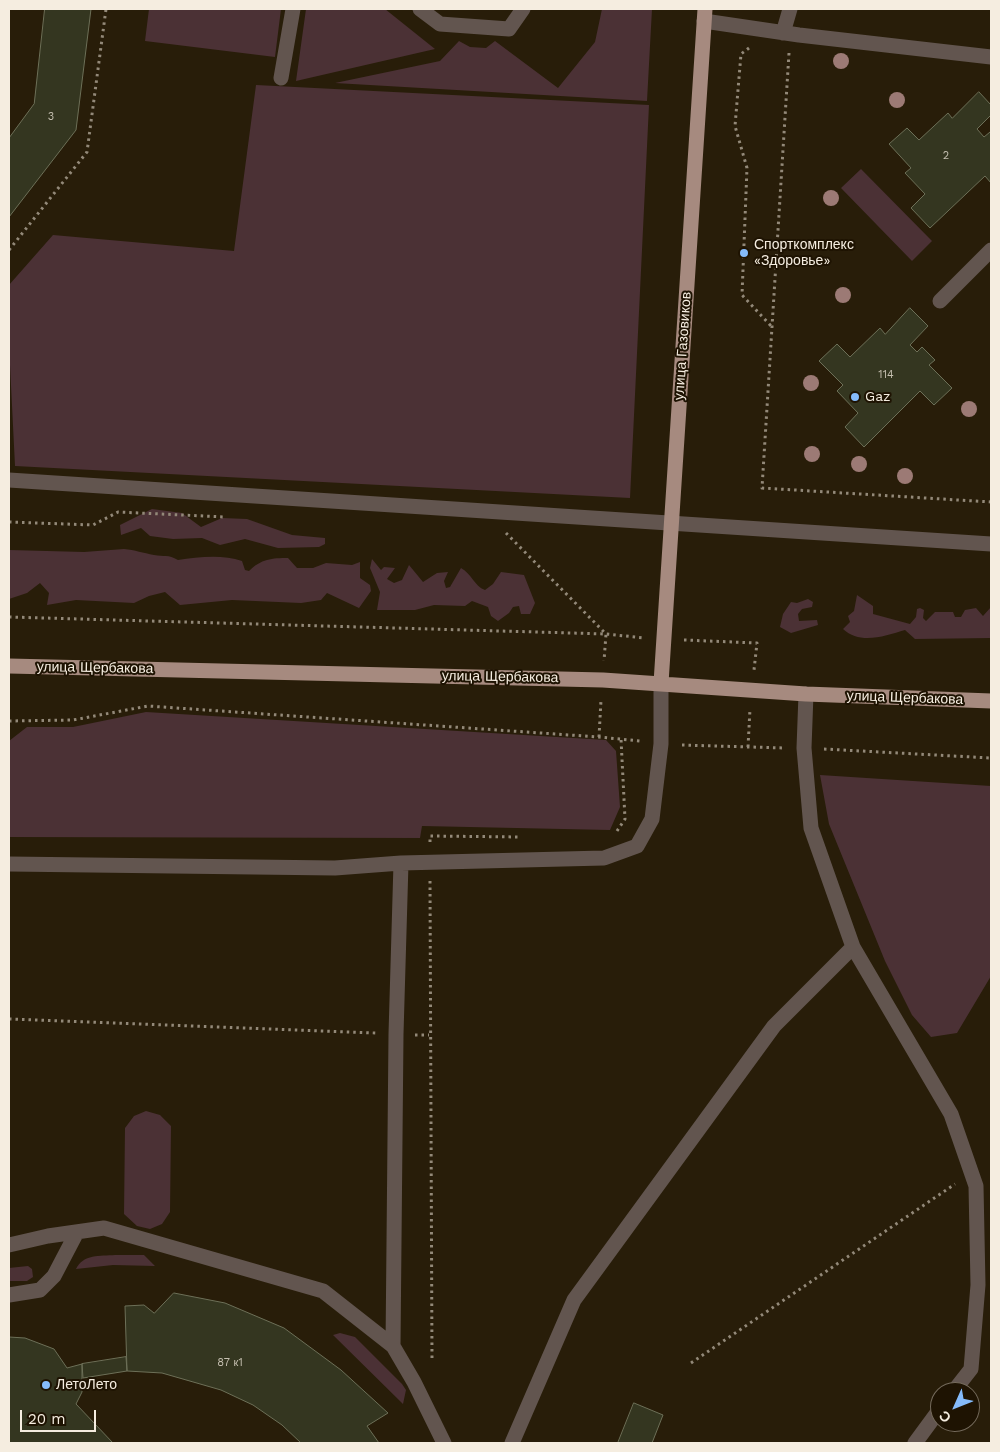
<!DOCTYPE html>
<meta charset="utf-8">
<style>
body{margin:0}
#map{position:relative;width:1000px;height:1452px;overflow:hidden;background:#281d09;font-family:"Work Sans",sans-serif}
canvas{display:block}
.frame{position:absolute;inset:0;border:10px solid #f5ede0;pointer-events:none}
.north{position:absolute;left:930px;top:1382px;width:50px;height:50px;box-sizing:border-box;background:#1e1302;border:1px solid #746a5b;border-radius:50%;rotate:226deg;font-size:14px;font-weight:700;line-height:20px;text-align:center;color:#f5ede0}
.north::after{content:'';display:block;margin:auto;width:18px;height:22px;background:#85bbfb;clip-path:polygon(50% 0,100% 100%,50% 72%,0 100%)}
.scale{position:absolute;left:20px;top:1410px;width:76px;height:22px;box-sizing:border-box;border:2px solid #f5ede0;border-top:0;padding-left:6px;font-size:15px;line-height:18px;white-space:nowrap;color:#f5ede0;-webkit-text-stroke:4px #1e1302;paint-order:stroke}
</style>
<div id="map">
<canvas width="1000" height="1452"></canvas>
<div class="frame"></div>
<div class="north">С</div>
<div class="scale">20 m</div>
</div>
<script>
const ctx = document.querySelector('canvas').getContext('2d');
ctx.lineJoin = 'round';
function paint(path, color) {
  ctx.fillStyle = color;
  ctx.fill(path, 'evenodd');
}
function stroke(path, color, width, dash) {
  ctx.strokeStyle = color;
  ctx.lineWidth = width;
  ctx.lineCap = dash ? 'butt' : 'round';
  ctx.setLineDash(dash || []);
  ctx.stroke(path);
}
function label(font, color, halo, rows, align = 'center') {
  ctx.font = font + ' "Work Sans",sans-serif';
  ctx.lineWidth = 4;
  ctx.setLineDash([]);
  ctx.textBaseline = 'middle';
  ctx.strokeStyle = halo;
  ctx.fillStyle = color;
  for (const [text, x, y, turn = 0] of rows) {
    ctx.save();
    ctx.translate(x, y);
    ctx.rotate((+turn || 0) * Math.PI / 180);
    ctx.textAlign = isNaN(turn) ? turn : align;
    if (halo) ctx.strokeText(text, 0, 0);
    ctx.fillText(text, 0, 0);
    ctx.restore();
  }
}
paint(new Path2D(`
 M 149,9 L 281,9 L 275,57 L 145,41 Z
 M 306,9 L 385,9 L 435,49 L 296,81 Z
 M 602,9 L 652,9 L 647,101 L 335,83 L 440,61 L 459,41 L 470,47 L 486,48 L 495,41 L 558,88 L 595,42 Z
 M 256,85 L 649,105 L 630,498 L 15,466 L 9,345 L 9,285 L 53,235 L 234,251 Z
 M 861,169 L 932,241 L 912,261 L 841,188 Z
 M 152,509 L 182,513 L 201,527 L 222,518 L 247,519 L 292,535 L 325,538 L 325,544 L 319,547 L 278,548 L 245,539 L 220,545 L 202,538 L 173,539 L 150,536 L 141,528 L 121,535 L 120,525 Z
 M 124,549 C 135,550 143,553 154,555 C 164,557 168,554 178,560 C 198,557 222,554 242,561 L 245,570 L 249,571 C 261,559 272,558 288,558 L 297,568 L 313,568 L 326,563 L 352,565 L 360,562 L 360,578 L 370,585 L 371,591 L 359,608 L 327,593 L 321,600 L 301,603 L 232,600 L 180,605 L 165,592 L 149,596 L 134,603 L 76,600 L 47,605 L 49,593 L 40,583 L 27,593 L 9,599 L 9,550 L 84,552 Z
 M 372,559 L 381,570 L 384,567 L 395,568 L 387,579 L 394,583 L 402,580 L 409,565 L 423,582 L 437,573 L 448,572 L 444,581 L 446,588 L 450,587 L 461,568 C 472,574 474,586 485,590 L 493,584 L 501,572 L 524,575 L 535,603 L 530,614 L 521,614 L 519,606 L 513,607 L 509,613 L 498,621 L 491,616 L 488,607 L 472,601 L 465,606 L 434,605 L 415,610 L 377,610 L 380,592 L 370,568 Z
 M 857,595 L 873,606 L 873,614 L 910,624 L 916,617 L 917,609 L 920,608 L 924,610 L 923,618 L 926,621 L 935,612 L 953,612 L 955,617 L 961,617 L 965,610 L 976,608 L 983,616 L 991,607 L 991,638 L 915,639 L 905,630 C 885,636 860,645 843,629 L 850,622 L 848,616 L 854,611 Z
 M 808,599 L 813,602 L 812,607 L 802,609 L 798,614 L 799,621 L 817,620 L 818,625 L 791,633 L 780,627 L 783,614 L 791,602 L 797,603 Z
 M 146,712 L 606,740 L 616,751 L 620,807 L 610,830 L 422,826 L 420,838 L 9,837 L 9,741 L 27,727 L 73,727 Z
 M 820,775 L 991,786 L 991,976 L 957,1033 L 931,1037 L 912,1015 L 885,961 L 829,824 Z
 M 146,1111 L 160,1115 L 171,1126 L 170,1212 L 162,1224 L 150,1229 L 137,1226 L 124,1214 L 125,1128 L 134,1116 Z
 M 115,1255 L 144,1255 L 155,1266 L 113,1265 L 76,1269 C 83,1254 100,1256 115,1255 Z
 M 28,1266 L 32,1269 L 33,1277 L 27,1281 L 9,1281 L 9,1268 Z
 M 340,1333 L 355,1337 L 402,1384 L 406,1390 L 403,1404 L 333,1335 Z`), '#4b3135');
const building = new Path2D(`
 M 45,9 L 91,9 L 76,130 L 9,217 L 9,138 L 34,104 Z
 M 979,92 L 991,105 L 991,115 L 977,129 L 984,137 L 990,132 L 991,134 L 991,183 L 985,176 L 930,228 L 911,208 L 925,194 L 905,173 L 911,168 L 889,144 L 907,128 L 919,140 L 948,113 L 952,118 Z
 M 910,308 L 928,326 L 910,345 L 917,352 L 922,347 L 935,360 L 929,365 L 952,388 L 934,405 L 920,391 L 864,447 L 845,427 L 858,413 L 837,391 L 843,385 L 819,361 L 837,344 L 850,357 L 880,328 L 885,334 Z
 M 174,1293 L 225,1303 L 284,1328 L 341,1370 L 388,1413 L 367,1426 L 379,1443 L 301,1443 L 282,1425 L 253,1405 L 221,1390 L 162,1373 L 127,1371 L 125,1306 L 144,1305 L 154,1313 Z
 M 9,1337 L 25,1338 L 54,1349 L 67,1368 L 82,1364 L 82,1392 L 76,1404 L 113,1443 L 9,1443 Z
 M 126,1357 L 127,1371 L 83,1378 L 82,1364 Z
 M 634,1403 L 663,1415 L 652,1443 L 618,1443 Z`);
paint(building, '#343620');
stroke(building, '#6d7058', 1);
stroke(new Path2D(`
 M 749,48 L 741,54 L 735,126 L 747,168 L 742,295 L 772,327
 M 789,53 L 762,488 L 991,502
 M 9,250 L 87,152 L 106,9
 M 9,522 L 93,525 L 118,512 L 225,517
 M 506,533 L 606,634 L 604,661
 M 9,617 L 606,634 L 645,638
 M 684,640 L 757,643 L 754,670
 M 9,721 L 73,720 L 148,706 L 599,737 L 640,741
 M 599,737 L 601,700
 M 682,745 L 785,748
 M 748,747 L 750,709
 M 824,749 L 991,758
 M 617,831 L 625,819 L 621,739
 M 430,842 L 430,836 L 520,837
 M 430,881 L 432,1361
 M 9,1019 L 376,1033
 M 415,1035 L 429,1035
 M 691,1363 L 955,1184`), '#938979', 3, [2.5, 4]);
stroke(new Path2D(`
 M 420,9 L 440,24 L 509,29 L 523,9
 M 704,21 L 799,35 L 991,57
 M 783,33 L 790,9
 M 281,78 L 293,9
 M 940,301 L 991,250
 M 9,480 L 991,544
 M 806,694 L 804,748 L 811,828 L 853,947 L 951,1114 L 976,1186 L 978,1285 L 971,1369 L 953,1392
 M 401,863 L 604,858 L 637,846 L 652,819 L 661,744 L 661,683
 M 9,864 L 335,868 L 401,863 L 396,1034 L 393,1346
 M 9,1245 L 48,1236 L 104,1228 L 323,1291 L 393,1346 L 414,1382 L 444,1443
 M 9,1295 L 40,1290 L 54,1276 L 77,1232
 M 512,1443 L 574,1300 L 774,1026 L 853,947
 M 915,1443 L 940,1409`), '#62554f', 15);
stroke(new Path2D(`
 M 9,666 L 603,680 L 806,694 L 991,701
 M 661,683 L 705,9`), '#a68a7f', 15);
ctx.fillStyle = '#9c7a75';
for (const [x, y] of [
 [841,61],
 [897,100],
 [831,198],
 [843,295],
 [811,383],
 [969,409],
 [812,454],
 [859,464],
 [905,476]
]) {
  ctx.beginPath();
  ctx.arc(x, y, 8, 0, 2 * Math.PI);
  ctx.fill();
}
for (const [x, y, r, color] of [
 [744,253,5,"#85bbfb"],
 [855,397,5,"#85bbfb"],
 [46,1385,5,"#85bbfb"]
]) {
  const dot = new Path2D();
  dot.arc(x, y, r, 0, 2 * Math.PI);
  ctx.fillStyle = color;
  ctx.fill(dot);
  stroke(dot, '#1e1302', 2);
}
label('11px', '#c5bfb0', null, [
 ["3",51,117],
 ["2",946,156],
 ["114",886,375],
 ["87 к1",230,1363]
]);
label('14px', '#f5ede0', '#1e1302', [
 ["Спорткомплекс",754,245],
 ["«Здоровье»",754,261],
 ["Gaz",865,397],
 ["ЛетоЛето",56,1385]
], 'left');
label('14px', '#f5ede0', '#1e1302', [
 ["улица Газовиков",683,346,-86],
 ["улица Щербакова",95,668,1],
 ["улица Щербакова",500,677,1],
 ["улица Щербакова",905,698,2]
]);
</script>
